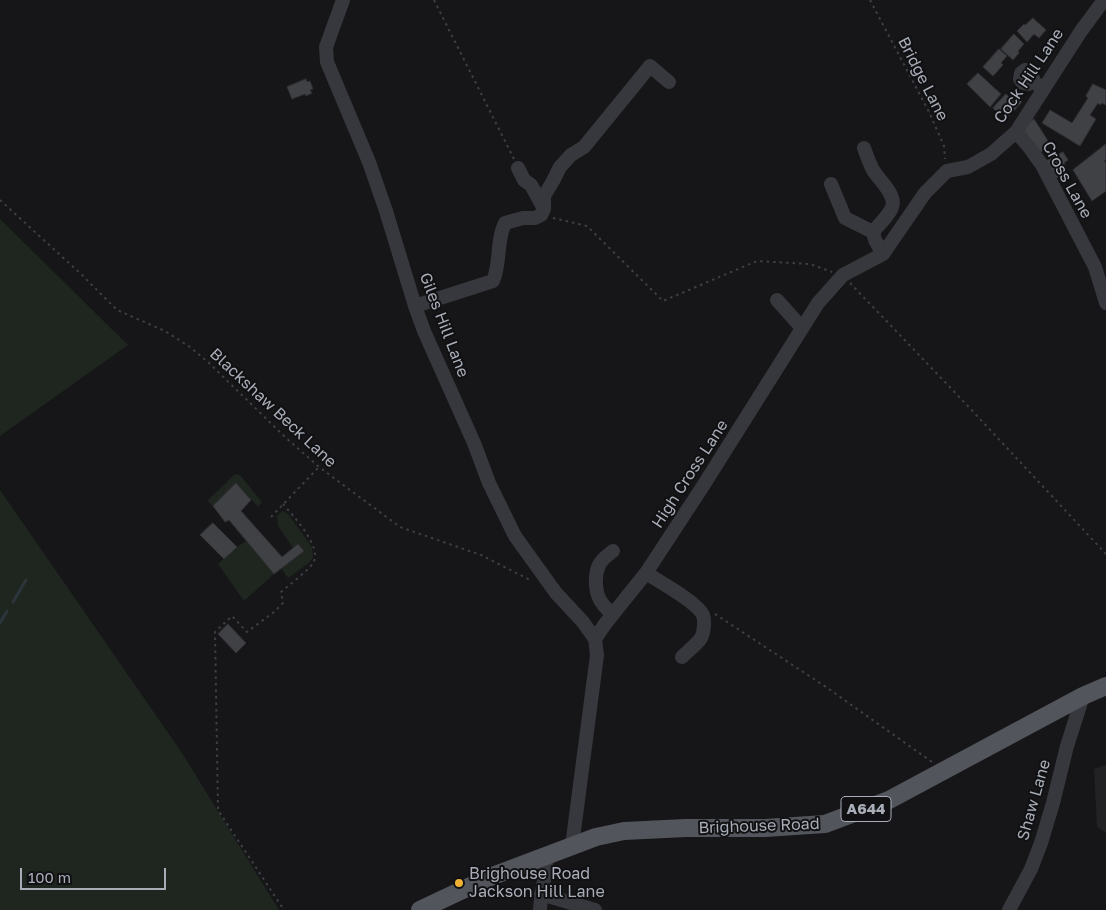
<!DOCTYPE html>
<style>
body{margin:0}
#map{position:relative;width:1106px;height:910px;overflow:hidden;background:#161618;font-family:"Golos Text",sans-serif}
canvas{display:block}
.scale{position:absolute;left:20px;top:868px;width:146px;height:22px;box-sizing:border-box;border:2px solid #a8adb8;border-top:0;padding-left:6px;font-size:15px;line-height:18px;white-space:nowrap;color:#a8adb8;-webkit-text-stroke:4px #111113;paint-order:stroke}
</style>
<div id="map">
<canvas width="1106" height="910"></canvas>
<div class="scale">100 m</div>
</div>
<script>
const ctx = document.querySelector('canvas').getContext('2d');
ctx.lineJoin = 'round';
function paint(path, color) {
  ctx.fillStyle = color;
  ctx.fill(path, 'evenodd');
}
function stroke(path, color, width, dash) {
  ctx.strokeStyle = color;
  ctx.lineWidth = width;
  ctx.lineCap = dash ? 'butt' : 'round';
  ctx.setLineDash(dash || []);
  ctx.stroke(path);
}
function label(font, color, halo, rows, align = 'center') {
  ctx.font = font + ' "Golos Text",sans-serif';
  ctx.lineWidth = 4;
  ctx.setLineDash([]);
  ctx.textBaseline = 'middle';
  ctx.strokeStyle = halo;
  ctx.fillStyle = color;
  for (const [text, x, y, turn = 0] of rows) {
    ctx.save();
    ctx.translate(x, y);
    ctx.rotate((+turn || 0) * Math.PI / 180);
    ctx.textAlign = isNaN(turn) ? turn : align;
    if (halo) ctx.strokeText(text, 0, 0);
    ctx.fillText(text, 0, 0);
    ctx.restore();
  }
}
paint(new Path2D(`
 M 1106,765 L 1106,833 L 1097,827 L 1094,769 Z`), '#222225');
paint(new Path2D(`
 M 0,219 L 128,345 L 0,436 Z
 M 235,474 L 240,475 L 262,502 L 258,507 L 236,483 L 213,506 L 208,501 L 210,498 Z
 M 0,490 L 182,753 L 279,910 L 0,910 Z
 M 283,511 L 288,514 L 312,547 L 313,558 L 309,563 L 288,578 L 281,568 L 303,551 L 298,544 L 293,548 L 278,526 L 277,516 Z
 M 246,541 L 274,574 L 244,601 L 218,564 L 237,547 Z`), '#1e261f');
stroke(new Path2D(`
 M 13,602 L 26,580
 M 0,623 L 7,611`), '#2c353c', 3);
const building = new Path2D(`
 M 1033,18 L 1046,30 L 1039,38 L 1034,34 L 1027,42 L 1017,31 L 1024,24 L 1025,25 Z
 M 1014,34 L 1024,44 L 1018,51 L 1019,53 L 1013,60 L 1001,49 Z
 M 999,49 L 1007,56 L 1001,63 L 1003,65 L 993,76 L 983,67 Z
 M 978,73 L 1001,94 L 990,107 L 967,84 Z
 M 306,79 L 307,82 L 310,81 L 313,89 L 310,90 L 312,93 L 306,96 L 305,94 L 292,99 L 287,87 Z
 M 1093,84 L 1106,90 L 1106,105 L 1102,103 L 1100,105 L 1098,103 L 1090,115 L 1096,119 L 1080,146 L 1042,123 L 1050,110 L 1072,123 L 1088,98 L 1086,96 Z
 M 1006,94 L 1011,99 L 1014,95 L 1022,102 L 1009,116 L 1002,110 L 999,114 L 993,108 Z
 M 1034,119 L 1050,144 L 1039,154 L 1022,129 Z
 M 1106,144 L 1106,160 L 1104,161 L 1106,163 L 1106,191 L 1092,201 L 1073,170 Z
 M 1063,152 L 1068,160 L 1064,163 L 1066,168 L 1062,171 L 1064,174 L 1056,178 L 1045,162 Z
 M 236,483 L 251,500 L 241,511 L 282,557 L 298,544 L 304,551 L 274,574 L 229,520 L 225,522 L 213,506 Z
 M 213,523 L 237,547 L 224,559 L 200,535 Z
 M 228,624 L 246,643 L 236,653 L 218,634 Z`);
paint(building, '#404145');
stroke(building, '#303034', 1);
stroke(new Path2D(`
 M 434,0 L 514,159
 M 870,0 L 929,112 L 944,146 L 945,159
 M 0,200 L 81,274 L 117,310 L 165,331 L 190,347 L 209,363 L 285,437 L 319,467 L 400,527 L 481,555 L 532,581
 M 553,218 L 587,226 L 663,301 L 757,261 L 810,264 L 832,272
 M 850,283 L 965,403 L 1106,554
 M 283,504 C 293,516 323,547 313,563 C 308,571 289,585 281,592 L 283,603 L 274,612 L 247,632 L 232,616 L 215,632 L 218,810 L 284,910
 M 271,517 L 319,467
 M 715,614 L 826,687 L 932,762`), '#3d3f44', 2, [2.5, 4]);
stroke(new Path2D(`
 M 343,0 L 326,47 L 327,62 L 369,162 L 386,211 L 415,306 L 424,331 L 474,443 L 489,483 L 515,536 L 556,593 L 583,622 L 595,639
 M 1034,82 L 1031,71 L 1025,70 L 1021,73 L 1020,79 L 1023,83 L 1028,84 L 1034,82 L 1043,89
 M 1016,132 L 1029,147 L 1042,165 L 1095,267 L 1106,303
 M 864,148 C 867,156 869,163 873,170 C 879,180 897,195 892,207 C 890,215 878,225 873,232 L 875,240 L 883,254
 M 518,168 L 524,180 L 531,185 L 536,194 L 544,209
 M 831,184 L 845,218 L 873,232
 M 777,300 L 802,328
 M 415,306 L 493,281 C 501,263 496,241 505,223 L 523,218 L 535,218 L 541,215 L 544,209 L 544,196 L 553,181 L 560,167 L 571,155 L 584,147 L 650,66 L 669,82
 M 613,551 C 608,555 602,559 599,565 C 594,576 595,594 602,603 C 605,608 609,611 613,614
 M 646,573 C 660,582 697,602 703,615 C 705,620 704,633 701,638 C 697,644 687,652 682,657
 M 572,846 L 597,655 L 595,639 L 605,624 L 646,573 L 703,486 L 818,303 L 843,275 L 883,254 L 925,193 L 947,171 L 968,167 L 991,154 L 1016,132 L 1081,31 L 1104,0
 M 541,894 L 595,910
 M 540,910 C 541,892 546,874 547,855
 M 1009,910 L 1031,869 L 1041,843 L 1053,803 L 1067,746 L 1083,696`), '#37383d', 14);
stroke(new Path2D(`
 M 420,910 L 490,877 L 596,837 L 624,831 L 686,828 L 765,828 L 825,824 L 889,800 L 1083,696 L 1106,686`), '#53555c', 18);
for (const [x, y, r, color] of [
 [459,883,5,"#f2b134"]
]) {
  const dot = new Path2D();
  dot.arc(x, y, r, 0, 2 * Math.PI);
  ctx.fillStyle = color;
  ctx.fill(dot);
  stroke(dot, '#111113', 2);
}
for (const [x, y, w] of [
 [866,809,50]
]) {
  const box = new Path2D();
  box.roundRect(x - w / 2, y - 12.5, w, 25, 4);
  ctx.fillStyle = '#111113';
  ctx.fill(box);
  stroke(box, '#a8adb8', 1);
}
label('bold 15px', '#a8adb8', null, [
 ["A644",866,809]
]);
label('16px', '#a8adb8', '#111113', [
 ["Cock Hill Lane",1029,76,-56],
 ["Bridge Lane",923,79,63],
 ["Cross Lane",1067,180,61],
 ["Giles Hill Lane",444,325,69],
 ["Blackshaw Beck Lane",273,408,43],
 ["High Cross Lane",690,474,-57],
 ["Shaw Lane",1034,800,-74],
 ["Brighouse Road",759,826,-2]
]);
label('16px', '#a8adb8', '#111113', [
 ["Brighouse Road",469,874],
 ["Jackson Hill Lane",469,892]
], 'left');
</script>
